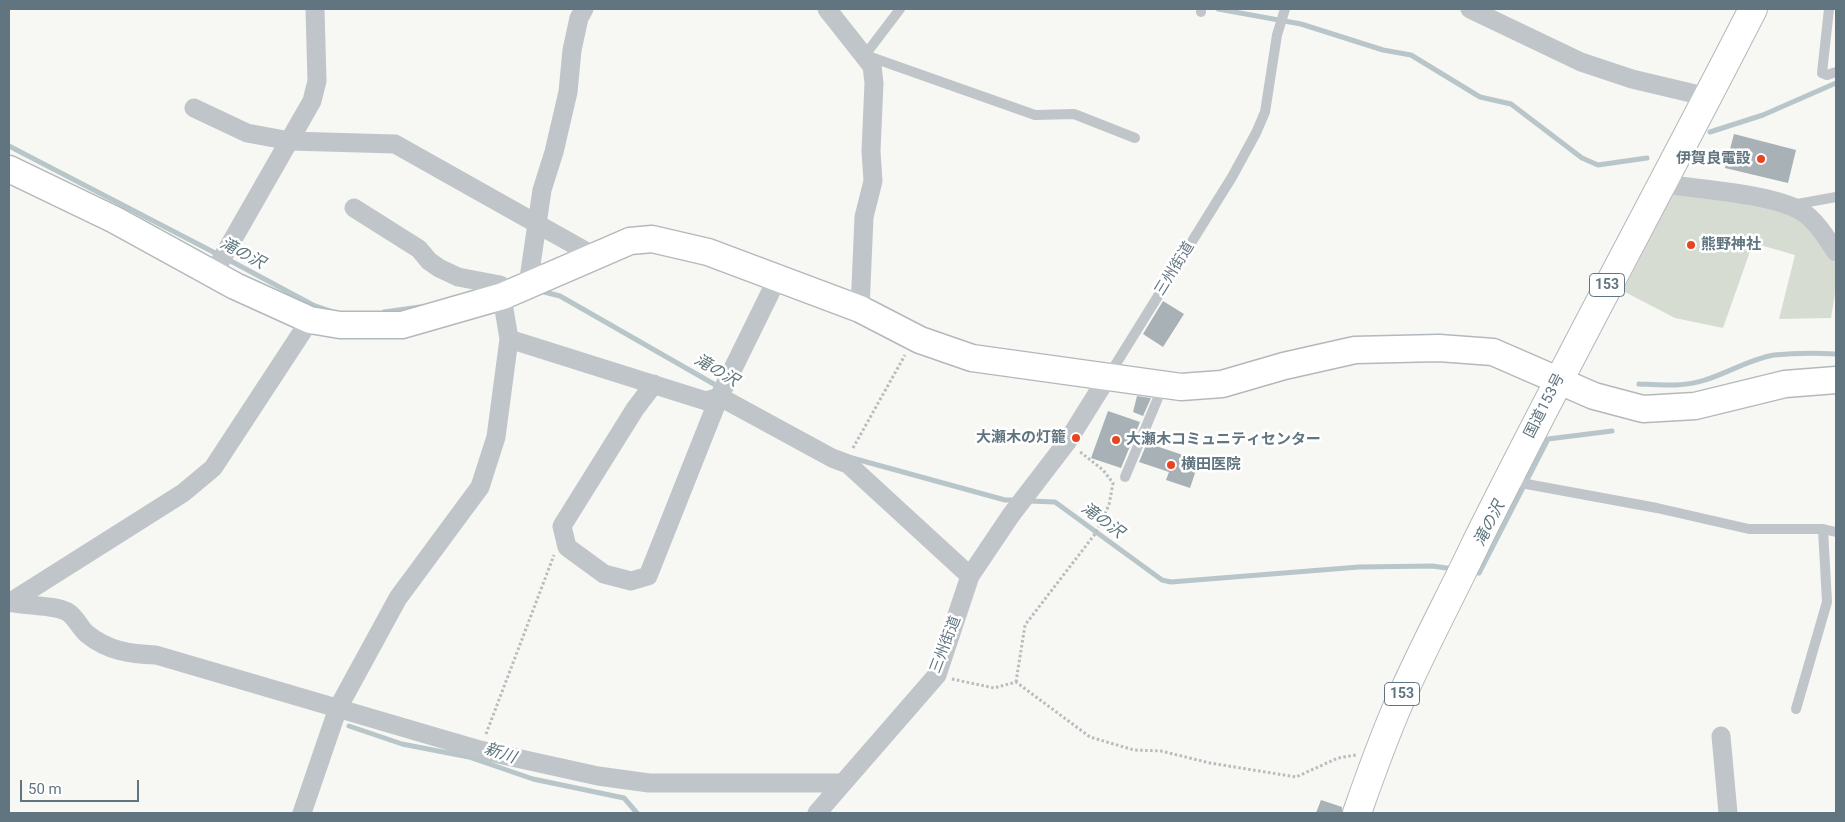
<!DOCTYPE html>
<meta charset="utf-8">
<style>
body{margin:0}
#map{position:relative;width:1845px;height:822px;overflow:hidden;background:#f7f7f4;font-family:Roboto,sans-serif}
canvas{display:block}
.frame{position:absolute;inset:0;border:10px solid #617580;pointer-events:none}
.scale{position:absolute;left:20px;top:780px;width:119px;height:22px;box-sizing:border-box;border:2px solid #617580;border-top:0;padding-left:6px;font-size:15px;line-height:18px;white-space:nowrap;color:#617580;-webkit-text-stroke:4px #fff;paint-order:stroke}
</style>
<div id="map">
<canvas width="1845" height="822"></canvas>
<div class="frame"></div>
<div class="scale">50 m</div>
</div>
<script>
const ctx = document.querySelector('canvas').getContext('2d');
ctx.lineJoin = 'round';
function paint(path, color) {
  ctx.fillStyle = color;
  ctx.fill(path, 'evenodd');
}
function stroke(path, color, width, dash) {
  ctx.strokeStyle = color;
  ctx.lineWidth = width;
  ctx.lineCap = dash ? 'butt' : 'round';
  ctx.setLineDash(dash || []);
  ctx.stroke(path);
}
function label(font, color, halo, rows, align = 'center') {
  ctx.font = font + ' Roboto,"Noto Sans JP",sans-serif';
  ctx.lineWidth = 5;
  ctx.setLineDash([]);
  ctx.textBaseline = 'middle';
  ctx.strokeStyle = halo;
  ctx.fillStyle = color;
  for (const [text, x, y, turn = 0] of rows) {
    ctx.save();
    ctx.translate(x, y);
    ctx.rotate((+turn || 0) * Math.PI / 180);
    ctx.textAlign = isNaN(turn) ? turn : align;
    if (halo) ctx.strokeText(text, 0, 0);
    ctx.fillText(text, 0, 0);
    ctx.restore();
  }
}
paint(new Path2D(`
 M 1694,194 L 1765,206 L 1798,216 L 1836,262 L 1836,287 L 1831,318 L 1779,319 L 1795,255 L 1753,243 L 1723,328 L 1675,318 L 1623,291 L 1672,195 Z`), '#d7dcd3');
stroke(new Path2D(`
 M 1218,9 L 1301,24 L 1383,50 L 1411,55 L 1480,97 L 1511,104 L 1582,158 L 1598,165 L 1647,158
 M 1710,132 L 1763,115 L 1836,83
 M 9,146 L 219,255
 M 227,259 L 313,305 L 333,312
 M 540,291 L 560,296 L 719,387
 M 384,312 L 420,307
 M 1639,384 C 1661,385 1684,387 1705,380 C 1728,373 1750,359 1774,355 C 1795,353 1816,353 1836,354
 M 852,458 L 1005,500 L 1017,500
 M 1028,501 L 1055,502 L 1162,580 L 1171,582 L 1359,567 L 1432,566 L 1454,569
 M 1472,572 L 1479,573 L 1548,439 L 1612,431
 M 349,726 L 402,744 L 469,757 L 533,779 L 624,798 L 637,813`), '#b8c6ca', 5);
paint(new Path2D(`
 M 1734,134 L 1796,150 L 1788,183 L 1725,168 Z
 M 1163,301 L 1184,314 L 1163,347 L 1143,334 Z
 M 1137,396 L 1151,398 L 1143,416 L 1133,412 Z
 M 1108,411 L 1140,422 L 1121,468 L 1091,458 Z
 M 1147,443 L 1189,457 L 1190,464 L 1197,467 L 1190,488 L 1166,480 L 1169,472 L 1139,462 Z
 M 1321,800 L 1342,807 L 1342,813 L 1316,813 Z`), '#a7b1b6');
const secondary = new Path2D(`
 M 9,169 L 115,220 L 235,286 L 310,320 L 340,325 L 402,325 L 503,296 L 630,241 L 652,239 L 708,252 L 860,309 L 920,340 L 972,358 L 1181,387 L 1222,384 L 1284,366 L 1355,350 L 1439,348 L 1493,352 L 1594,396 L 1643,409 L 1695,406 L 1785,384 L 1836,380`);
const highway = new Path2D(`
 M 1357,813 C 1372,770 1387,728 1406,687 C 1428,638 1454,590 1477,541 C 1566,362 1662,187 1753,9`);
stroke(secondary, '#b2b9bd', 29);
stroke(highway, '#b3b8bb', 30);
stroke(new Path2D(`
 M 853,448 L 905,355
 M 952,679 L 994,688 L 1016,682 L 1090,737 L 1134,750 L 1161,751 L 1210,763 L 1296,777 L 1338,758 L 1356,755
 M 1016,682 L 1025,625 L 1095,534 L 1109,505 L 1113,483 L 1103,470 L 1079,451
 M 486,734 L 554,555`), '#b8bcbf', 3, [2.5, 2.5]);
stroke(new Path2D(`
 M 900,9 L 865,55 L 1035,115 L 1074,114 L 1135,138
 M 1201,9 L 1201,12
 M 1829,9 L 1822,73 L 1827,75 L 1836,72
 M 1792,205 L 1836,197
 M 1109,375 L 1232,177 L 1256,133 L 1265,112 L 1277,35 L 1285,9
 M 1125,477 L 1163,386
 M 1510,481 L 1657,508 L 1749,529 L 1823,529 L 1836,532
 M 1796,709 L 1827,602 L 1823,529`), '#c0c5c9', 10);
stroke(new Path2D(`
 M 827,9 L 872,66 L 874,83 L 871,151 L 873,181 L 864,217 L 860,309
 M 1470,9 L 1581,62 L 1632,79 L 1708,97
 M 194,108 L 247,133 L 290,141 L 395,144 L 596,257
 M 1664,184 C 1699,189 1772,194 1801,211 C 1815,219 1827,239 1836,252
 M 213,274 L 312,101 L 317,81 L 315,9
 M 528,285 L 542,190 L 554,152 L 568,92 L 572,50 L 579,18 L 584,9
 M 509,339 L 706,401 L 720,397 L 832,458 L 848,464 L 970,576
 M 654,384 L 635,409 L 562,526 L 567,547 L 604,574 L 631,581 L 648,576 L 720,395 L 778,277
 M 9,602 C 25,606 58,605 69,613 C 76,618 80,628 87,634 C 108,651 130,654 156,655 L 480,750 L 598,776 L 649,783 L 841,783
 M 9,603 L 183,493 L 213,468 L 310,320
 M 1721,736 L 1728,813
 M 302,813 L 338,708 L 398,598 L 480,487 L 496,437 L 509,339 L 500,285 L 458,277 L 439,268 L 429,261 L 419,249 L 354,208
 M 817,813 L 937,675 L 970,576 L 1011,515 L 1067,442 L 1107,378`), '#c0c5c9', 19);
stroke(secondary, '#fff', 26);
stroke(highway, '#fff', 28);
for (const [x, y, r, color] of [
 [1761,159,5,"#e94422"],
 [1691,245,5,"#e94422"],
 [1076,438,5,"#e94422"],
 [1116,440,5,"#e94422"],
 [1171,465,5,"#e94422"]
]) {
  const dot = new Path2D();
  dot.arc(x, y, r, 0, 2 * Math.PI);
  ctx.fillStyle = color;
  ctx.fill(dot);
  stroke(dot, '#fff', 2);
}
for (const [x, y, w] of [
 [1607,285,35],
 [1402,694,35]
]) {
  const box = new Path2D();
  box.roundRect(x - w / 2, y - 11.5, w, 23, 4);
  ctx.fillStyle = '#fff';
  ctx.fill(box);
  stroke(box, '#617580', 1);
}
label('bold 14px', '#617580', null, [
 ["153",1607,285],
 ["153",1402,694]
]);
label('bold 15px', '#617580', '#fff', [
 ["伊賀良電設",1751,159,"right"],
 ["熊野神社",1701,245],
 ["大瀬木の灯籠",1066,438,"right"],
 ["大瀬木コミュニティセンター",1126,440],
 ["横田医院",1181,465]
], 'left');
label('15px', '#617580', '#fff', [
 ["三州街道",1175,269,-58],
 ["国道153号",1545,406,-63],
 ["三州街道",946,645,-69]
]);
label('italic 16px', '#5c757c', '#fff', [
 ["滝の沢",242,254,28],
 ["滝の沢",716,371,30],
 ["滝の沢",1102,521,36],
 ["滝の沢",1490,524,-63],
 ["新川",500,754,19]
]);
</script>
